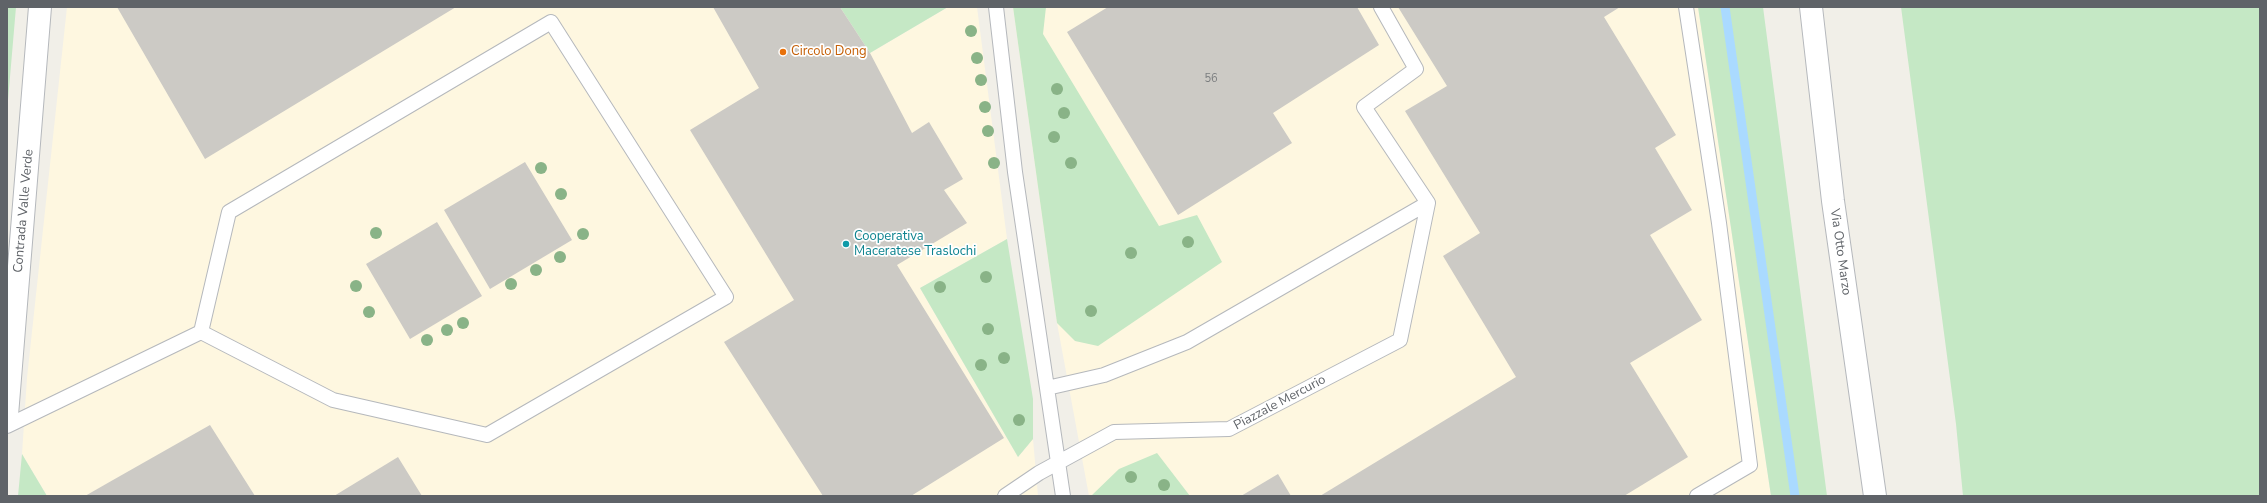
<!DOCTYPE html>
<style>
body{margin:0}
#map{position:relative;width:2267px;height:503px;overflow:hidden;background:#f1efe8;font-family:"Nunito Sans",sans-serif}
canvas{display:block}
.frame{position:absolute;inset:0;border:8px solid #5f6368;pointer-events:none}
</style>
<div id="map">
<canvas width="2267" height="503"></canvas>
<div class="frame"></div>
</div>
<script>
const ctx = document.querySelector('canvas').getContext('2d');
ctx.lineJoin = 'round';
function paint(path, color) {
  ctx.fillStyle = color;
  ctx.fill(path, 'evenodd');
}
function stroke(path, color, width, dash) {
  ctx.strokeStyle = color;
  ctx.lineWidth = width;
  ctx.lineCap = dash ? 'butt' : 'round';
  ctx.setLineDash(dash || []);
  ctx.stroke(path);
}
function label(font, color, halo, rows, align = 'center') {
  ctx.font = font + ' "Nunito Sans",sans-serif';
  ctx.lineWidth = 3.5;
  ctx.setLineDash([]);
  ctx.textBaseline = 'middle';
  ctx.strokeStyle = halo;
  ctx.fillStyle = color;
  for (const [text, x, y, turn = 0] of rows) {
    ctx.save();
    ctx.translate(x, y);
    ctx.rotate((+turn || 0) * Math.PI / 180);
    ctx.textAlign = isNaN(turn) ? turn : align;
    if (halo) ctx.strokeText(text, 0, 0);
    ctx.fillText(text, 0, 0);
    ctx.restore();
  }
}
paint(new Path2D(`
 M 67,7 L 840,7 L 870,53 L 948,7 L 977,7 L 1007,239 L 920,288 L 1018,457 L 1033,439 L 1038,496 L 47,496 L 22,454 L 27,378 Z
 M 1013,7 L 1698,7 L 1771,496 L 1089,496 L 1057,323 Z`), '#fef7e0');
paint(new Path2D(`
 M 7,7 L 16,7 L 7,112 Z
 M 840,7 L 948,7 L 870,53 Z
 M 1013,7 L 1046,7 L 1043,34 L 1159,226 L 1197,215 L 1222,262 L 1098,346 L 1075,341 L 1057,323 Z
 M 1698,7 L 1763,7 L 1827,496 L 1771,496 Z
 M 1901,7 L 2260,7 L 2260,496 L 1963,496 L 1956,424 Z
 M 1007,239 L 1033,399 L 1033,439 L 1018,457 L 920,288 Z
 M 1157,453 L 1190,496 L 1091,496 L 1119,469 Z
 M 22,454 L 47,496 L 18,496 Z`), '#c5e8c5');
stroke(new Path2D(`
 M 1725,7 L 1795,496`), '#aadaff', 9);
paint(new Path2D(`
 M 117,7 L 456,7 L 205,159 Z
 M 713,7 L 840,7 L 870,53 L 912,133 L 929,122 L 963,179 L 944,190 L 967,223 L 897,265 L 1004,438 L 911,496 L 823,496 L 724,342 L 794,300 L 690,130 L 759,88 Z
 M 1108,7 L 1357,7 L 1379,45 L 1273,113 L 1292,143 L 1178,215 L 1067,32 Z
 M 1398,7 L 1620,7 L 1604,17 L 1676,135 L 1655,148 L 1692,210 L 1650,235 L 1702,320 L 1630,363 L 1688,457 L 1624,496 L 1320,496 L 1516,377 L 1443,256 L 1480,233 L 1405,111 L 1447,86 Z
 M 525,162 L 572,240 L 490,289 L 444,210 Z
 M 437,222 L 482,296 L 410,339 L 366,264 Z
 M 210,425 L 255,496 L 85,496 L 113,480 Z
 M 398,457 L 422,496 L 334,496 Z
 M 1278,474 L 1291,496 L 1241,496 Z`), '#cccac5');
const lane = new Path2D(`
 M 996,7 L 1015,172 L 1063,496
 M 1381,7 L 1416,69 L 1364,107 L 1428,203
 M 1686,7 L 1719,223 L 1750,465 L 1697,496
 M 551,22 L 726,297 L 487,435 L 333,400 L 201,332 L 229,212 Z
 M 7,426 L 201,332
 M 1005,496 L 1039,473 L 1114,432 L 1229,429 L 1400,340 L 1428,203 L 1187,342 L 1104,375 L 1047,388`);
const street = new Path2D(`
 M 1811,7 L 1833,201 L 1875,496
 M 7,415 L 40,7`);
stroke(lane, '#b5b8bc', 16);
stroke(street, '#b5b8bc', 24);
stroke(lane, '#fff', 14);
stroke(street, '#fff', 22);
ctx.fillStyle = '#89b387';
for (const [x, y] of [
 [971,31],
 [977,58],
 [981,80],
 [1057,89],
 [985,107],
 [1064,113],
 [988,131],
 [1054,137],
 [994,163],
 [1071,163],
 [541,168],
 [561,194],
 [376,233],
 [583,234],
 [1188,242],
 [1131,253],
 [560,257],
 [536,270],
 [986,277],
 [511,284],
 [356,286],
 [940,287],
 [1091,311],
 [369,312],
 [463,323],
 [988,329],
 [447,330],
 [427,340],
 [1004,358],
 [981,365],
 [1019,420],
 [1131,477],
 [1164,485]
]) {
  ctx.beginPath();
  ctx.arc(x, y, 6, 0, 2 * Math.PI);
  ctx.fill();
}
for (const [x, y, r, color] of [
 [783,52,4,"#e8710a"],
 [846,244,4,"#0f9aa8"]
]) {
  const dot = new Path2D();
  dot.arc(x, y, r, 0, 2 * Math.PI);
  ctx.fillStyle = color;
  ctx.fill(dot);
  stroke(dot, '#fff', 1.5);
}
label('11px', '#7a7d7f', null, [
 ["56",1211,79]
]);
label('13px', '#c56008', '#fff', [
 ["Circolo Dong",791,52]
], 'left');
label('13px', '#5f6368', '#fff', [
 ["Contrada Valle Verde",24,211,-85],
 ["Via Otto Marzo",1840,252,82],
 ["Piazzale Mercurio",1280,403,-28]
]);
label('13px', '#0d838f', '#fff', [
 ["Cooperativa",854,237],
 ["Maceratese Traslochi",854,252]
], 'left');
</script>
